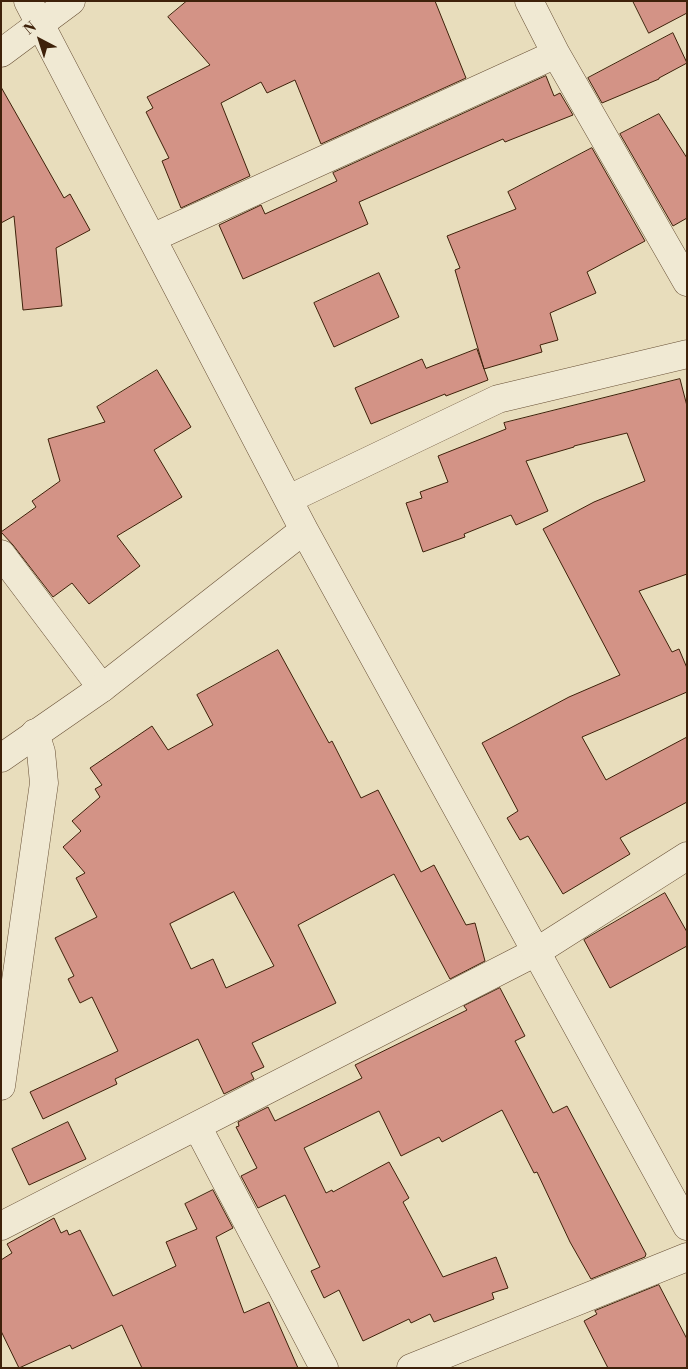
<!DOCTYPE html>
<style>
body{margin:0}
#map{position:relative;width:688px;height:1369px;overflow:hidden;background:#e8ddbc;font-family:"Libre Bodoni",serif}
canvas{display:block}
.frame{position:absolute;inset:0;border:2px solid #3e210a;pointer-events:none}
.north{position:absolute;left:15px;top:15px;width:50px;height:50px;-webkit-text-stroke:4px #f0e9d3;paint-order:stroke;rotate:320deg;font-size:14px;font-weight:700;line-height:20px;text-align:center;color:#3e210a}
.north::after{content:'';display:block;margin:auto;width:18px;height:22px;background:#3e210a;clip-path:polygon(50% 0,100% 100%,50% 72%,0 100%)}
</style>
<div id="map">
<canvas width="688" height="1369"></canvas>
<div class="frame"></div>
<div class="north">N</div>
</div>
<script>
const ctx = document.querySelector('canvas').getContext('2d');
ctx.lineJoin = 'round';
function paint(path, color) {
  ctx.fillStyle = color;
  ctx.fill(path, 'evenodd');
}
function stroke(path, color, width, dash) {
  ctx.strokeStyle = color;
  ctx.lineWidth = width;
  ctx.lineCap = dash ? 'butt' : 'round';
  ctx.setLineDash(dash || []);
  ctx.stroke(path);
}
const building = new Path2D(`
 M 187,1 L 435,1 L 466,78 L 321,144 L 295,80 L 267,93 L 261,82 L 221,103 L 250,176 L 181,208 L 162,161 L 169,158 L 146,112 L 153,108 L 147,97 L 210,65 L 168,17 Z
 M 633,1 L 687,1 L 687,13 L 649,33 Z
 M 673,33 L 687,63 L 659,78 L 659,79 L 602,103 L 588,78 Z
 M 546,76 L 554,96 L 560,93 L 573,115 L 505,142 L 503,139 L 359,202 L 368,224 L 243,279 L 219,225 L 261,205 L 265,214 L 337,181 L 333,173 Z
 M 1,87 L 64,198 L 70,194 L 90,230 L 56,248 L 62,306 L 23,310 L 14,216 L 1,223 Z
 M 659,114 L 687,158 L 687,218 L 673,226 L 620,134 Z
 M 592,148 L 645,241 L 587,272 L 596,293 L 550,313 L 558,340 L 540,345 L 542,352 L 484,369 L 455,270 L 460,268 L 447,236 L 516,209 L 508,192 Z
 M 379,273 L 399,317 L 334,347 L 314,303 Z
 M 477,349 L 488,380 L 446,396 L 445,394 L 371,424 L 355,388 L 422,359 L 426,368 Z
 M 157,370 L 191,427 L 154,450 L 182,497 L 117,536 L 140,566 L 89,604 L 72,583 L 53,597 L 13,545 L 1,532 L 36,507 L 32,501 L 60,481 L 48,439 L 105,422 L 97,407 Z
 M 680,379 L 687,406 L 687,574 L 639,591 L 672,652 L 679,649 L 687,668 L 687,692 L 582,737 L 606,780 L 687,737 L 687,802 L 620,838 L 630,854 L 563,894 L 528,836 L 520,840 L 507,818 L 518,811 L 482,743 L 569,697 L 620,675 L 543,529 L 594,502 L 645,481 L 627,433 L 574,446 L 574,447 L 526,461 L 548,511 L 516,525 L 511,515 L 464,534 L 465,537 L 423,552 L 406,503 L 422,498 L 420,492 L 448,482 L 438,456 L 506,429 L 504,423 Z
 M 278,650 L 329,743 L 332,741 L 361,798 L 378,790 L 421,872 L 434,865 L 466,925 L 475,923 L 485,961 L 450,979 L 394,874 L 298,925 L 336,1003 L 252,1043 L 264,1067 L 251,1073 L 254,1079 L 224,1094 L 198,1039 L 115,1079 L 117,1084 L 43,1119 L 30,1092 L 118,1051 L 92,997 L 80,1003 L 68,979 L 74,976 L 55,938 L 97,917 L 76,878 L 85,873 L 63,847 L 81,831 L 72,821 L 100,797 L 95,789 L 102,785 L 90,768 L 152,726 L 168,750 L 213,725 L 197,695 ZM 234,892 L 274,966 L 226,988 L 213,959 L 191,969 L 170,924 Z
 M 665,893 L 687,932 L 687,946 L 610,988 L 584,940 Z
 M 500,988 L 525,1036 L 515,1041 L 553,1113 L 567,1106 L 646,1254 L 645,1257 L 591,1279 L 570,1242 L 537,1172 L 534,1173 L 502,1110 L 442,1142 L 439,1137 L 401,1156 L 379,1111 L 304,1148 L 326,1193 L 332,1190 L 333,1192 L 389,1162 L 409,1198 L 403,1202 L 443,1277 L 496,1257 L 508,1288 L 492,1293 L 494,1299 L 434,1322 L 430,1314 L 411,1323 L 409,1319 L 363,1341 L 339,1290 L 324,1298 L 311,1271 L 320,1267 L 285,1195 L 258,1208 L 241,1176 L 257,1168 L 236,1127 L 239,1126 L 238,1122 L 268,1107 L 275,1121 L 362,1078 L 355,1065 L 467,1010 L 464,1006 Z
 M 68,1122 L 86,1159 L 29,1185 L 12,1149 Z
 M 213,1190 L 233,1228 L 216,1237 L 244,1313 L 269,1302 L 298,1368 L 142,1368 L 122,1325 L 72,1349 L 70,1345 L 19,1368 L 1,1331 L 1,1260 L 12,1253 L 7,1244 L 54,1218 L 61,1233 L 67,1230 L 69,1235 L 80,1230 L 113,1296 L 176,1266 L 166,1242 L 197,1229 L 185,1204 Z
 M 659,1285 L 687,1339 L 687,1368 L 608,1368 L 584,1321 L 597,1314 L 595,1311 Z`);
paint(building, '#d39386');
stroke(building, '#3e210a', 1);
const minor = new Path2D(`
 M 529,1 L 556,54 L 687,282
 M 1,53 L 71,1
 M 152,238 L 556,54
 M 289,499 L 498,399 L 687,354
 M 1,554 L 102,688
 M 1,1086 L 44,783 L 41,752 L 35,733
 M 197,1126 L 324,1368
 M 1,1226 L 536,952 L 687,856
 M 411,1368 L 687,1257`);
const tertiary = new Path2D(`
 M 28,1 L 304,530 L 687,1226
 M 1,758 L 102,688 L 304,530`);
stroke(minor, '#685036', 29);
stroke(tertiary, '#685036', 29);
stroke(minor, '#f0e9d3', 28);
stroke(tertiary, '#f0e9d3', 28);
</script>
